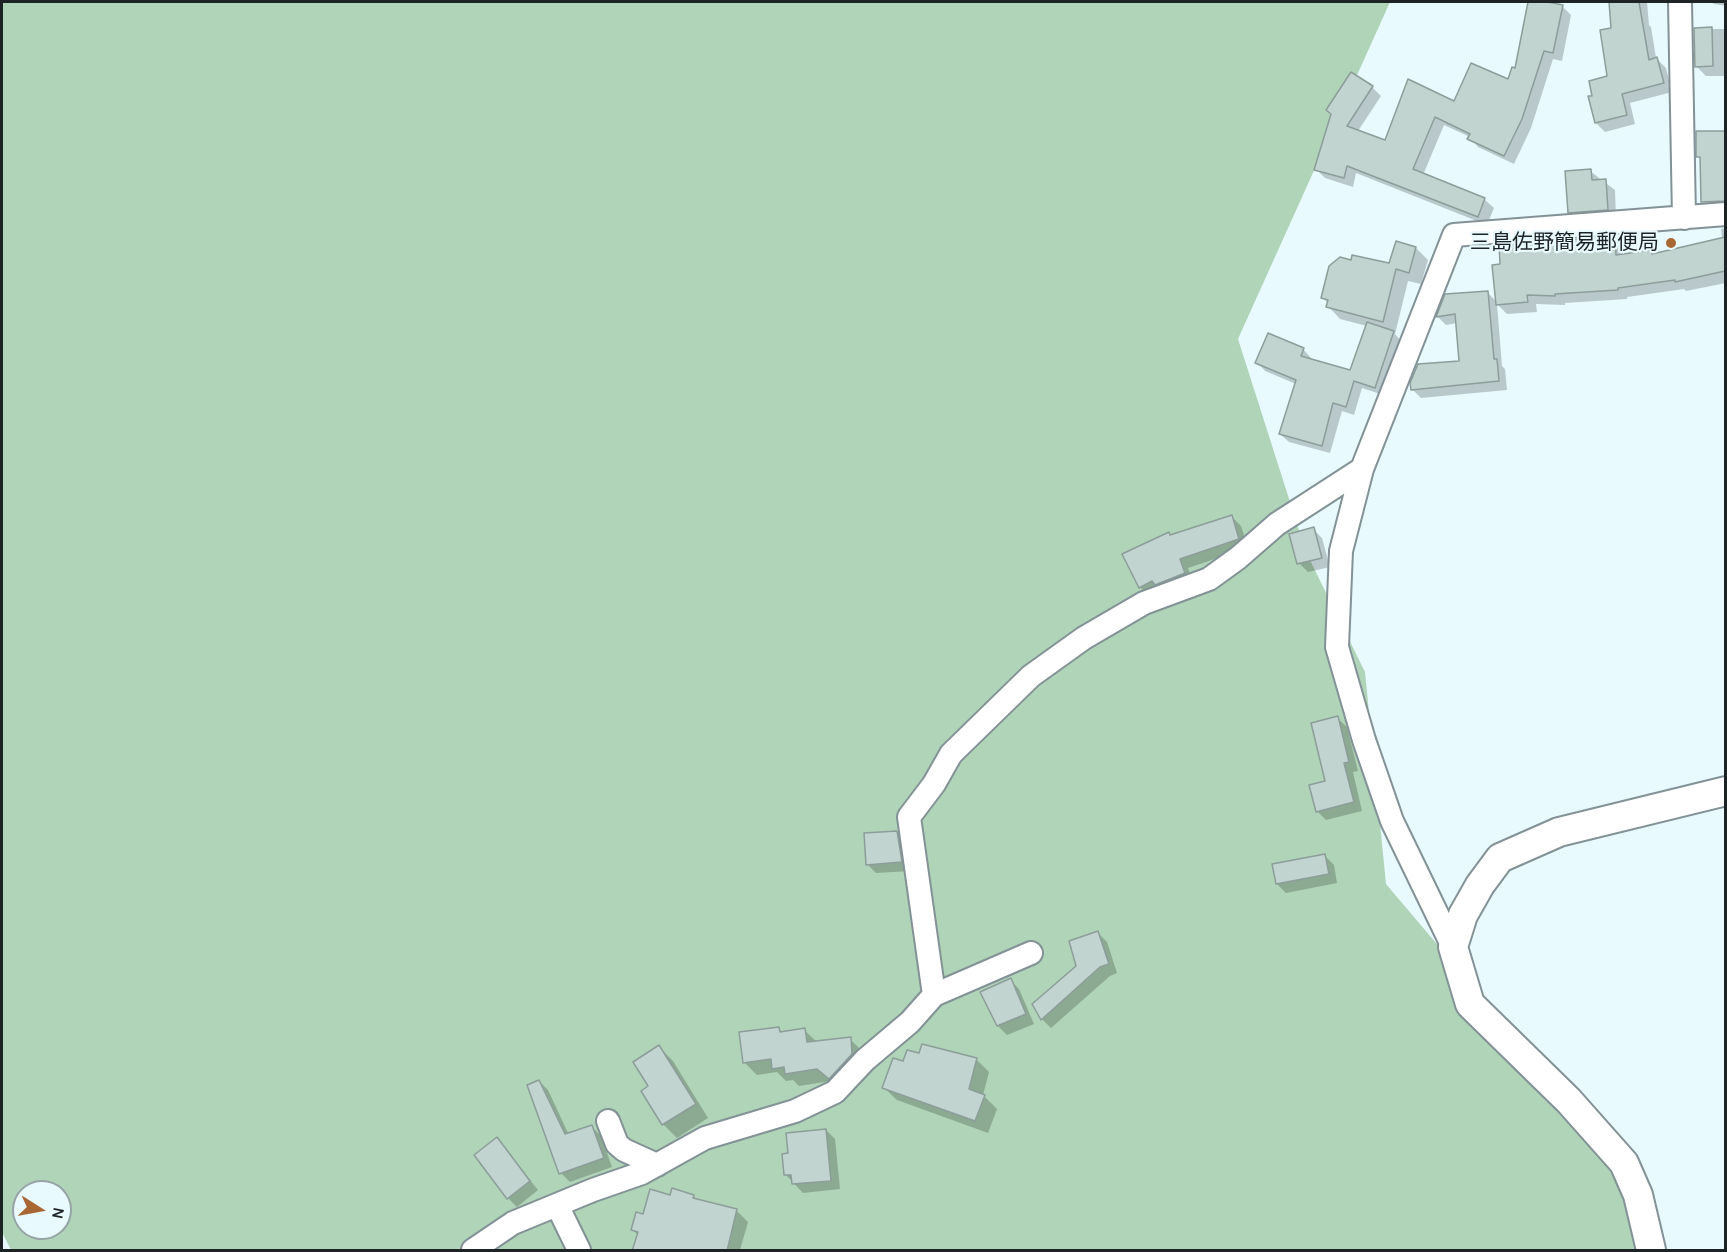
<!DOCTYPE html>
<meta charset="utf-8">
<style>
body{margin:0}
#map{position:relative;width:1727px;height:1252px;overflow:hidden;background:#e8fafe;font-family:Karla,sans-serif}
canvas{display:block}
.frame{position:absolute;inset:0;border:3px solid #1d2325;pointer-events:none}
.north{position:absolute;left:12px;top:1180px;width:60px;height:60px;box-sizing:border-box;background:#e8fafe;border:2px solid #97a4a7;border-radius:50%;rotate:101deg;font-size:16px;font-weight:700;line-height:24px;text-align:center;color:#1d2325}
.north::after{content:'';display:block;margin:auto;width:21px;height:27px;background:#a96734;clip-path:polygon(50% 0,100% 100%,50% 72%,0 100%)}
</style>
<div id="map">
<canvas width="1727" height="1252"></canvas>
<div class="frame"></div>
<div class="north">N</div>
</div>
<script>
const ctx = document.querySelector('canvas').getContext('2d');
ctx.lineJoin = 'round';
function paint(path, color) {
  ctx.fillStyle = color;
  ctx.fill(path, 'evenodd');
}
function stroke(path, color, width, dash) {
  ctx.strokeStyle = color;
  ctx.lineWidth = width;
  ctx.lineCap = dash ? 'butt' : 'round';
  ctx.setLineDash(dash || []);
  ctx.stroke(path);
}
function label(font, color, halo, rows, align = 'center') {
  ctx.font = font + ' Karla,"Noto Sans JP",sans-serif';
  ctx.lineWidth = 4.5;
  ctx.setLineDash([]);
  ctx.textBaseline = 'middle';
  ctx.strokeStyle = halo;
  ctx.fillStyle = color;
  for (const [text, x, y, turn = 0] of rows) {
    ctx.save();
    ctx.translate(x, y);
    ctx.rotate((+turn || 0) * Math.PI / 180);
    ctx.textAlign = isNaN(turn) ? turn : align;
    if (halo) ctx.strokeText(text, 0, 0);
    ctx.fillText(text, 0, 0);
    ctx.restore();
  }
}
paint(new Path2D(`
 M 2,2 L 1390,2 L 1238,339 L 1306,552 L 1365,672 L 1386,884 L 1597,1133 L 1653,1250 L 11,1250 L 2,1232 ZM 24,1192 L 60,1192 L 60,1228 L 24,1228 Z`), '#b0d4b7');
paint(new Path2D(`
 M 1530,2 L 1542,2 L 1562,6 L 1571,15 L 1562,61 L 1553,59 L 1531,128 L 1514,164 L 1478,147 L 1470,137 L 1444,125 L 1423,175 L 1485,200 L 1494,208 L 1487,225 L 1356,173 L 1353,187 L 1325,178 L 1316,169 L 1351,74 L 1372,87 L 1381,96 L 1358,131 L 1386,142 L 1455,103 L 1509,81 L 1516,70 Z
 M 1610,2 L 1647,2 L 1649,25 L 1651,27 L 1656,58 L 1666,68 L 1672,92 L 1630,103 L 1635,124 L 1605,132 L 1596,123 L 1594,97 L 1608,77 L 1612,29 Z
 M 1711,2 L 1726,2 L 1726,6 L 1714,4 Z
 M 1696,29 L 1726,29 L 1726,76 L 1706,76 L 1696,66 Z
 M 1726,132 L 1726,211 L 1713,211 L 1703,201 L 1701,160 L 1698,156 L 1697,133 Z
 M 1590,171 L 1615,190 L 1616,218 L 1578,221 L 1569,212 Z
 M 1726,228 L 1726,283 L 1686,291 L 1684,289 L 1627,297 L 1627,299 L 1565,303 L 1565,305 L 1536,304 L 1537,312 L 1507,314 L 1497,304 L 1502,366 L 1505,369 L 1507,390 L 1421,398 L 1412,389 L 1460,362 L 1457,323 L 1446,325 L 1438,317 L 1446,296 L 1488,293 L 1497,302 L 1614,239 L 1624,249 L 1625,255 L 1651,251 L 1654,255 L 1722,239 L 1721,229 Z
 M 1416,248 L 1428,260 L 1421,284 L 1408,281 L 1395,334 L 1401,341 L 1383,395 L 1362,388 L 1354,415 L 1342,411 L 1330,453 L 1289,442 L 1280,434 L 1296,384 L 1265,371 L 1257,362 L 1303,349 L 1311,358 L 1310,360 L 1351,372 L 1367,326 L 1340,319 L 1328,306 L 1328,303 L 1323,298 L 1352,261 L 1390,265 Z
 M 1232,517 L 1241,526 L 1248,548 L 1188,568 L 1193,583 L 1149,596 L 1140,587 Z
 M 1313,529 L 1322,538 L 1330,567 L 1308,572 L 1299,563 Z
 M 1337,718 L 1347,727 L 1358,771 L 1353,772 L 1362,811 L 1326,820 L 1317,811 L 1327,782 Z
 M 897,832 L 906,842 L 910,871 L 876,873 L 867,864 Z
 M 1325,856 L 1334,865 L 1337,883 L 1286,893 L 1277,884 Z
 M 1098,933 L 1107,942 L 1117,973 L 1110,976 L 1051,1028 L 1042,1019 L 1034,1004 L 1078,966 Z
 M 1010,980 L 1019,989 L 1034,1024 L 1007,1035 L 998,1026 L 982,993 Z
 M 778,1028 L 783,1033 L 804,1030 L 817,1042 L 850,1039 L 862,1051 L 831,1081 L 799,1086 L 793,1080 L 786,1081 L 777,1072 L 757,1075 L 744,1062 Z
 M 659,1047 L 673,1061 L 708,1118 L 677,1138 L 663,1124 L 650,1087 Z
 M 976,1059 L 989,1072 L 983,1095 L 997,1109 L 988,1133 L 897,1100 L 884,1088 L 904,1063 Z
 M 539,1081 L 548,1090 L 569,1135 L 592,1127 L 601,1136 L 612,1167 L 570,1182 L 561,1173 Z
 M 826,1130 L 835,1139 L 840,1189 L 803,1193 L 786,1175 L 789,1154 Z
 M 497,1139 L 538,1190 L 517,1207 L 508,1198 Z
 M 693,1196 L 697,1200 L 736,1210 L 748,1222 L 740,1250 L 634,1250 L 638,1235 L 633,1230 L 644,1216 L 671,1197 Z`), '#0003');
const building = new Path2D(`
 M 1528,2 L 1548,2 L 1563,5 L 1553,53 L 1544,51 L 1522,119 L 1504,156 L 1467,139 L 1470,134 L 1435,117 L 1413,169 L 1485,198 L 1478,217 L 1347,166 L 1344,178 L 1314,170 L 1331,114 L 1326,110 L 1351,72 L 1373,86 L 1347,126 L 1385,140 L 1408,79 L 1454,101 L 1471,63 L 1508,79 L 1512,67 L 1515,68 Z
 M 1609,2 L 1639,2 L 1649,60 L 1657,57 L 1664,83 L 1622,94 L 1627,115 L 1595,123 L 1588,96 L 1592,96 L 1589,81 L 1607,76 L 1600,30 L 1611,28 Z
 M 1712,27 L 1713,66 L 1695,67 L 1694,28 Z
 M 1696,131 L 1725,131 L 1725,201 L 1701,202 L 1700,157 L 1696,157 Z
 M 1591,169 L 1592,180 L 1606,179 L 1608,210 L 1568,213 L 1565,171 Z
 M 1609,237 L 1615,238 L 1616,255 L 1651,250 L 1652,254 L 1725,237 L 1725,271 L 1675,282 L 1675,280 L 1618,288 L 1618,290 L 1555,294 L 1555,296 L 1527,295 L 1528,302 L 1496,305 L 1492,265 L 1500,264 L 1499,245 Z
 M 1396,241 L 1416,247 L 1409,273 L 1396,269 L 1383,322 L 1326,307 L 1328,300 L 1321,298 L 1329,266 L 1340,257 L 1351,260 L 1352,255 L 1389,263 Z
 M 1488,291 L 1494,359 L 1497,359 L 1499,381 L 1411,390 L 1410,383 L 1418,364 L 1459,361 L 1455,314 L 1436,317 L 1445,294 Z
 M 1367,322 L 1394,331 L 1375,388 L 1354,381 L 1346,407 L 1333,403 L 1322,446 L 1279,434 L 1296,380 L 1255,363 L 1268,333 L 1304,348 L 1301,356 L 1350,370 Z
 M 1232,515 L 1239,539 L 1180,559 L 1185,573 L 1155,585 L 1152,581 L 1139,588 L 1122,554 L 1169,532 L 1170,535 Z
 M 1314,527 L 1322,558 L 1297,564 L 1289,534 Z
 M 1338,716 L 1349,762 L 1344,763 L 1354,802 L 1316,812 L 1309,785 L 1325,781 L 1311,723 Z
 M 897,831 L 902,862 L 866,865 L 864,833 Z
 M 1325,854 L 1329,874 L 1276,884 L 1272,864 Z
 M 1098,931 L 1109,964 L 1100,967 L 1041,1020 L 1032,1004 L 1076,966 L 1069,941 Z
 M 1011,978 L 1026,1014 L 997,1026 L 980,992 Z
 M 779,1027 L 780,1032 L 805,1028 L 807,1042 L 851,1037 L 852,1054 L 829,1079 L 817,1069 L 785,1074 L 784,1067 L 772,1069 L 771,1059 L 743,1063 L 739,1032 Z
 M 922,1044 L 977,1058 L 969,1089 L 985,1095 L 975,1121 L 882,1088 L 893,1058 L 903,1061 L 907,1050 L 919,1053 Z
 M 659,1045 L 696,1104 L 662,1125 L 641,1091 L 648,1086 L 633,1062 Z
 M 539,1080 L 565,1134 L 592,1125 L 604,1158 L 559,1174 L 527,1085 Z
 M 826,1129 L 831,1181 L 792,1184 L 791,1175 L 784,1175 L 782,1154 L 788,1153 L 786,1133 Z
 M 497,1137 L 530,1181 L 507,1199 L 474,1155 Z
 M 672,1188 L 694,1195 L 693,1198 L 737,1209 L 727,1251 L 632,1251 L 638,1232 L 631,1230 L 636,1212 L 643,1214 L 650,1189 L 670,1195 Z`);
paint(building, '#c2d4d0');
stroke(building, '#8c9d9a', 1.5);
const minor = new Path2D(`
 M 1680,2 L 1684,218
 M 1453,947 L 1392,821 L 1364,740 L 1337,647 L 1341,551 L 1362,469 L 1454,235 L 1726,214
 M 934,995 L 1031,953
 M 608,1121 L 617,1144 L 624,1150 L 657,1165
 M 557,1205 L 579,1250
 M 473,1250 L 513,1223 L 593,1190 L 642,1173 L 705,1138 L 795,1111 L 835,1092 L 865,1060 L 910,1022 L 934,995 L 909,817 L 934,784 L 951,754 L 1031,676 L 1084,638 L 1144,603 L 1209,579 L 1238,558 L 1277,524 L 1362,469`);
const tertiary = new Path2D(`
 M 1651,1250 L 1638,1195 L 1624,1163 L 1569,1101 L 1470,1004 L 1453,947 L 1463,915 L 1480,885 L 1500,858 L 1559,832 L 1726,791`);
stroke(minor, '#829296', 26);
stroke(tertiary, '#829296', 32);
stroke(minor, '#fff', 22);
stroke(tertiary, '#fff', 28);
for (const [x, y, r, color] of [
 [1671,243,6,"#a96734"]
]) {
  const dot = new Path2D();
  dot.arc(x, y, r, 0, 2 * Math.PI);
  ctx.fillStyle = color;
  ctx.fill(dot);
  stroke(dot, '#e8fafe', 2);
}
label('21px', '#1d2325', '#e8fafe', [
 ["三島佐野簡易郵便局",1659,243]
], 'right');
</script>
